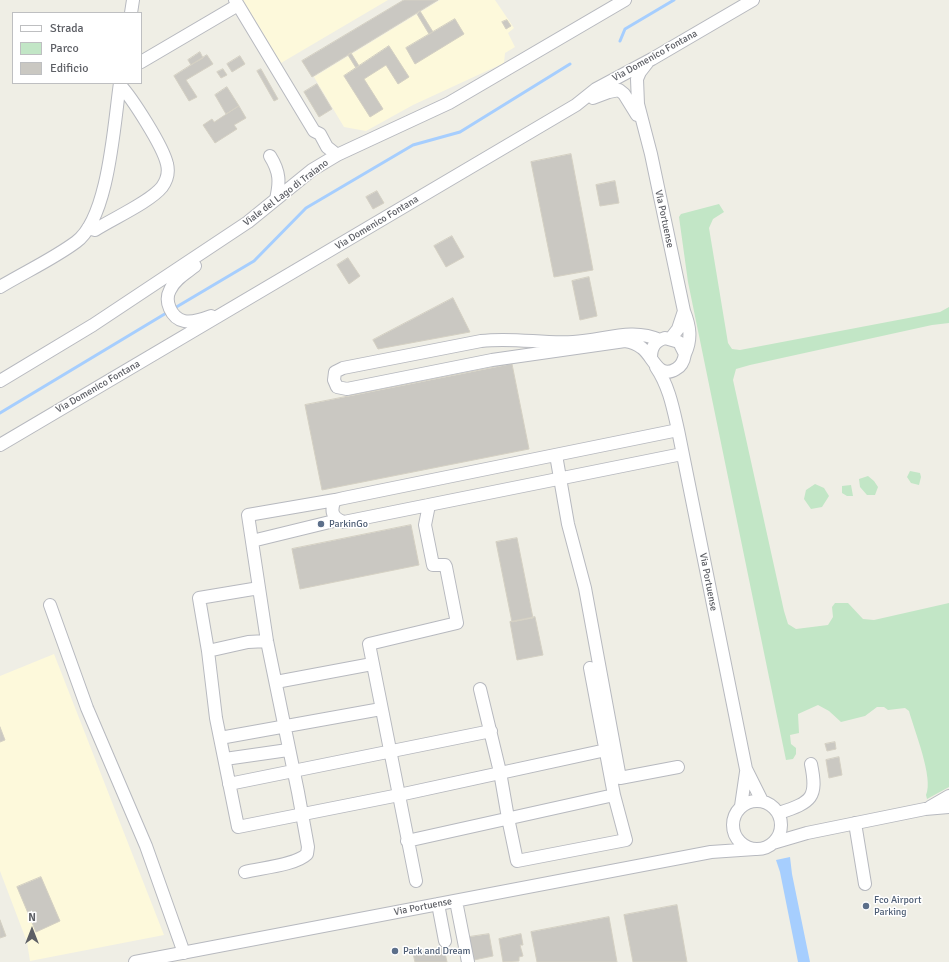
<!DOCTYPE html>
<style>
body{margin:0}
#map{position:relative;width:949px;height:962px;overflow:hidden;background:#efeee5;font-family:Signika,sans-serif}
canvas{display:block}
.legend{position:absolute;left:12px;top:12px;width:130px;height:72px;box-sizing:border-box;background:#fff;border:1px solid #bebfc1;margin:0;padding:5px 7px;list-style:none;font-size:12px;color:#5d5f65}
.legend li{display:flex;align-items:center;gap:8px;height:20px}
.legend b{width:20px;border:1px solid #bebfc1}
.north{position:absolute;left:12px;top:910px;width:40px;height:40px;-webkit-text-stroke:3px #fff;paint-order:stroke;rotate:0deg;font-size:11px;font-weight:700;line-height:16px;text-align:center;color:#5d5f65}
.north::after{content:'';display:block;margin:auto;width:14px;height:18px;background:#5d5f65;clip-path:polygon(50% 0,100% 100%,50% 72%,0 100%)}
</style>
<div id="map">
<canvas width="949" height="962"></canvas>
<ul class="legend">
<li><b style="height:5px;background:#fff"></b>Strada</li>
<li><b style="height:11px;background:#c2e6c6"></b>Parco</li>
<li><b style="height:11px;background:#cac8c2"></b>Edificio</li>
</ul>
<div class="north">N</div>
</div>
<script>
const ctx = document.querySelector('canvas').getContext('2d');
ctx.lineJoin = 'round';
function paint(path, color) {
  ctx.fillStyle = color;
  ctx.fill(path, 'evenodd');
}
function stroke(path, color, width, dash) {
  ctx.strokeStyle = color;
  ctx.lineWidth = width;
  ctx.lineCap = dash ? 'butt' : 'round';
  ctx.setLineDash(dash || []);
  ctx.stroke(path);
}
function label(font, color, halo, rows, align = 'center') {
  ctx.font = font + ' Signika,sans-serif';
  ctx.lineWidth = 3;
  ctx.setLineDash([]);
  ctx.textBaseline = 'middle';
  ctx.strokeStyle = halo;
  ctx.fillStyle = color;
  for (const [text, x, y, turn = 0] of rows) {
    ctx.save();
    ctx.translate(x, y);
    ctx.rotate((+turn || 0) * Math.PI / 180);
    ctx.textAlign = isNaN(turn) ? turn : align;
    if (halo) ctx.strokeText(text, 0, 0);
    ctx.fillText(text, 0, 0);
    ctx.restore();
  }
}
paint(new Path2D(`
 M 243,0 L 388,0 L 281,63 Z
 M 440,0 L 495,0 L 514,28 L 508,33 L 515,47 L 505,53 L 504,63 L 413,105 L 366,131 L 344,127 L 314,77 Z
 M 54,654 L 164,935 L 30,961 L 27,942 L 0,871 L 0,676 Z`), '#fdf9db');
paint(new Path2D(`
 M 719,204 L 724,212 L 713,219 L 709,228 L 728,343 L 732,349 L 740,350 L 940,312 L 949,307 L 949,323 L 932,325 L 750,365 L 736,369 L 733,380 L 784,611 L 788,624 L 796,629 L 828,625 L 833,617 L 832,607 L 835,603 L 848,603 L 863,619 L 874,620 L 949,603 L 949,787 L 927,799 L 926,795 C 934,778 914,730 909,711 L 905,708 L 888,710 L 884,707 L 877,707 L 865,716 L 841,722 L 829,711 L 818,705 L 798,714 L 799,733 L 790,735 L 791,744 L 796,748 L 796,754 L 793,759 L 786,760 L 688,282 L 679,217 L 681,214 Z
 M 910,471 L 920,473 L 921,477 L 919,485 L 911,483 L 907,477 Z
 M 868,476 L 874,481 L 878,487 L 875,495 L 867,495 L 860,487 L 859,479 Z
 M 815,484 L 824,488 L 829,496 L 822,507 L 811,509 L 804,499 L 806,490 Z
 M 851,485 L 853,496 L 847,496 L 842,493 L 842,486 Z`), '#c2e6c6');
paint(new Path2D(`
 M 790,857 L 792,874 L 810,962 L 798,962 L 780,872 L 776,860 Z`), '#a6cefe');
stroke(new Path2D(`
 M 620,41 L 625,29 L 674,0
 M 173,309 L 254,261 L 306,208 L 413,145 L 460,132 L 570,64
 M 0,413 L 168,312`), '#a6cefe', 3);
const building = new Path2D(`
 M 404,0 L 438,0 L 312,77 L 302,61 Z
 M 420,11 L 433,32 L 429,34 L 417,14 Z
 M 455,19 L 464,34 L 415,64 L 406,48 Z
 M 507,20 L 511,26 L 506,29 L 502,22 Z
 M 389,46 L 409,77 L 398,84 L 386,65 L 364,79 L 383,109 L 370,117 L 344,76 Z
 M 200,52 L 203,58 L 191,65 L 188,60 Z
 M 351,53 L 359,66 L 356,68 L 348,55 Z
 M 207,55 L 213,64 L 186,80 L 197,97 L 189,101 L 174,76 Z
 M 240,56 L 245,64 L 232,72 L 227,64 Z
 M 223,69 L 227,75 L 221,78 L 217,72 Z
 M 261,69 L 278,99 L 274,101 L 257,71 Z
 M 317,84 L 332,109 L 319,117 L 304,92 Z
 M 227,87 L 239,106 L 226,114 L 215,95 Z
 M 239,106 L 246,118 L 234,125 L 237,129 L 215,143 L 203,125 L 212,119 L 214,122 Z
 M 571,154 L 593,270 L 554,277 L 531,162 Z
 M 615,181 L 619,203 L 600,206 L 596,185 Z
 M 377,191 L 384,203 L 373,209 L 366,197 Z
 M 452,236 L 464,257 L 446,267 L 434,246 Z
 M 348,258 L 360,276 L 349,284 L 337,265 Z
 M 589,277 L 597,316 L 580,320 L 572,281 Z
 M 453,298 L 470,332 L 378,349 L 373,340 Z
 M 512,364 L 529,449 L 322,490 L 305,405 Z
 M 411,525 L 419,565 L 300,589 L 292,549 Z
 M 517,538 L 533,618 L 512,622 L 496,542 Z
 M 535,617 L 543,655 L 517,660 L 510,622 Z
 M 0,727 L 5,740 L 0,742 Z
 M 835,742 L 836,749 L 827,751 L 825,744 Z
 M 839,757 L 842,775 L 829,778 L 826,760 Z
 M 41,877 L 60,921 L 36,932 L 17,887 Z
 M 677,905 L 687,962 L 633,962 L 624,915 Z
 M 609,917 L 617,962 L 537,962 L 531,932 Z
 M 0,920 L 6,936 L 0,938 Z
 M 489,934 L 493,956 L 474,960 L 469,937 Z
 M 521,934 L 523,945 L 520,945 L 523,956 L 519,957 L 519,961 L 503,962 L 499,939 Z
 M 444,948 L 447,962 L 415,962 L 413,954 Z`);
paint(building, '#cac8c2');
stroke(building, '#d4d0c3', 1);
const minor = new Path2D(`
 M 235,0 L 314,131 L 320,134 L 327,147 L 337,155
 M 131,13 L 133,0
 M 141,62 L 238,5
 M 647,63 L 640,72 L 637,79 L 638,104 L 651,154 L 684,311 C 690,326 692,339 685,354
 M 593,98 L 609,92 L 619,90 L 624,94 L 637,115
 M 270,156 C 280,172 280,182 276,199
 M 88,228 L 95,230 C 112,219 150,202 162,187 C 167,180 169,172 167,164 C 163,146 132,98 120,85
 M 195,266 C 186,273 175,279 170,290 C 164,301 171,318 184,321 C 192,323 203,319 211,316
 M 0,287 C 25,272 53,259 76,242 C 109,218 114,123 120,83
 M 671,338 L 678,329 L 684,311
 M 651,357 C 651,347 655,341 665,338 L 679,342 L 685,354 C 684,360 682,366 676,369 C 658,380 653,356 642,348 C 637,344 632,342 625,341 L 492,360 L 347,389 L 337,387 L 334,380 L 335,372 L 343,368 L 481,341 C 514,337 542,344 573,342 C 603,341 631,327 660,340
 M 656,367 C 669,386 673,408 678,430 L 746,769 L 762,801
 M 0,381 L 93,325 L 248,222 L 312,170 L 337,155 L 449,103 L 625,0
 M 678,430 L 344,498 L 335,500 C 330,511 332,518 344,522 L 682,454
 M 0,445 L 576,105 L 596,89 L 652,59 L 753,0
 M 556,455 L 568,524 L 585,588 L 620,778 L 678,767
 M 252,541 L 338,520
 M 259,588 L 199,598 L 208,651 L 216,718 L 238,827 L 399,795 L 606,750
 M 50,605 L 87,708 L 146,846 L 184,953
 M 208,651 L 248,642 L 267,641
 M 276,682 L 372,664
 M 480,689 L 500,772 L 508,818 L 517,861 L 626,840 L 614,795
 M 220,738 L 381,709
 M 225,759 L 288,750
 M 229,784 L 491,731
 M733 825a24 24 0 1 1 48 0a24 24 0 1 1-48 0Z
 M 741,806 L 746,772
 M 930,807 L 949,796
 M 779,813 C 812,802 818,798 811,764
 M 855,823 L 865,884
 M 407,841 L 614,795 L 590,668
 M 773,843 L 807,833 L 925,809 L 949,807
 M 245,872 C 261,868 296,865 307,854 L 308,847 L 298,792 L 267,641 L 248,515 L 335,500
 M 416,881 L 369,644 L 457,623 L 446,567 L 445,565 L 433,565 L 425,525 L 429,505
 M 456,901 L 468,962
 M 438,904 L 445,941
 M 135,962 L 711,852 L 755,849`);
stroke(minor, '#b7b9bf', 14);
stroke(minor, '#fff', 12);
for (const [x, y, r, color] of [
 [321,524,4,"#5c6f8a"],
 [866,906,4,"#5c6f8a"],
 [395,951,4,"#5c6f8a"]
]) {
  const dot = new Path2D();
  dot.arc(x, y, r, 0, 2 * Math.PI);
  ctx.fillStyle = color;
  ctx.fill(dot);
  stroke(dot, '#fff', 1.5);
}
label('10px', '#5d5f65', '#fff', [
 ["Via Domenico Fontana",655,56,-29],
 ["Viale del Lago di Traiano",286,193,-37],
 ["Via Portuense",664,219,78],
 ["Via Domenico Fontana",377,223,-31],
 ["Via Domenico Fontana",98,387,-30],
 ["Via Portuense",708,582,79],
 ["Via Portuense",423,907,-11]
]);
label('10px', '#4e5e75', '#fff', [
 ["ParkinGo",329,524],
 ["Fco Airport",874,900],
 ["Parking",874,912],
 ["Park and Dream",403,951]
], 'left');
</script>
